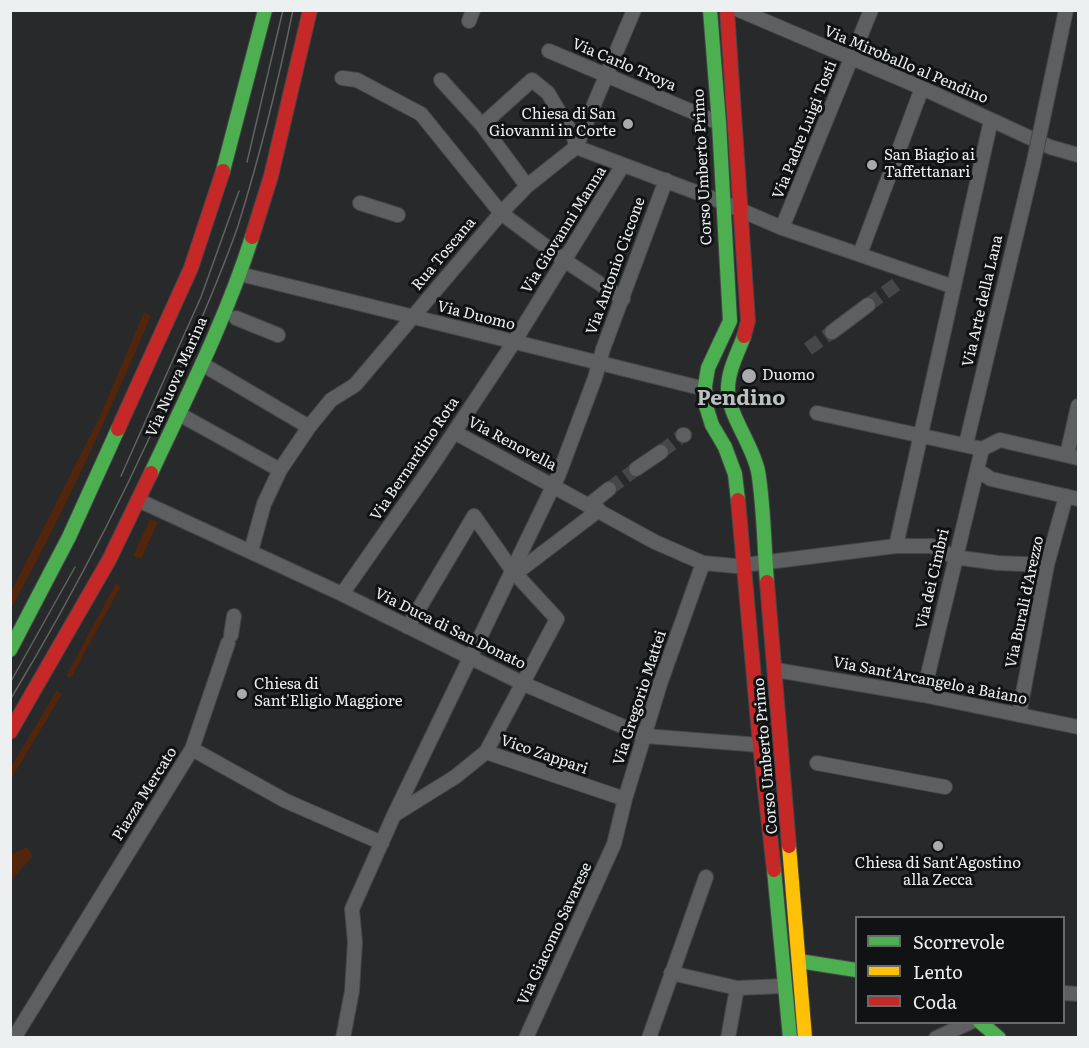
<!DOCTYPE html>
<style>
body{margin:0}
#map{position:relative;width:1089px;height:1048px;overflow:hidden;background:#27292a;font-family:Literata,serif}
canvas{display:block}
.frame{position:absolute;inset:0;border:12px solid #edf0f0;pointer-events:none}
.legend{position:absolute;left:855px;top:916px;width:210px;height:108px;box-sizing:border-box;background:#101213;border:2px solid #686b6b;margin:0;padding:8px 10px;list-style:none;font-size:18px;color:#edf0f0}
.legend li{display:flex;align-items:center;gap:12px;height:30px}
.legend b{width:30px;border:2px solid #686b6b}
</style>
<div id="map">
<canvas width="1089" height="1048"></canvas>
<div class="frame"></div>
<ul class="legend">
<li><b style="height:8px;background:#4caf50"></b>Scorrevole</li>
<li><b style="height:8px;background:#ffc107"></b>Lento</li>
<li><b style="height:8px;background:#c62828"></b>Coda</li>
</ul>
</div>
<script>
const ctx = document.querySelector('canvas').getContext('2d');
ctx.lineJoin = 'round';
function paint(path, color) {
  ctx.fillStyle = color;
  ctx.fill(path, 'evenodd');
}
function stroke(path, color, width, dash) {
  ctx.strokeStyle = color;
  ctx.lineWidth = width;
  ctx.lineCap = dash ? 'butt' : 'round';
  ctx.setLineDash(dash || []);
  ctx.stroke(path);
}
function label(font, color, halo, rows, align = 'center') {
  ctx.font = font + ' Literata,serif';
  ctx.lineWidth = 6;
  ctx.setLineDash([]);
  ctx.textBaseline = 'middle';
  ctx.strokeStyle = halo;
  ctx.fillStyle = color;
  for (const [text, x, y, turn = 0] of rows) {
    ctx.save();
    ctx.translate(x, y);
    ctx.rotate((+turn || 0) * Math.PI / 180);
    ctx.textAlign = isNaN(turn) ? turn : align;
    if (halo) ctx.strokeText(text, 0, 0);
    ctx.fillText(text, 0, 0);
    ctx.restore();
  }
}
paint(new Path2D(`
 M 144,312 L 151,316 C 108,416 63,514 11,609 L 11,592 L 100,416 Z
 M 150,519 L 158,522 L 141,559 L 133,556 Z
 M 116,583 L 121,586 L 71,678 L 66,676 Z
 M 57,690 L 62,694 L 11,779 L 11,767 Z
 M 27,847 L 33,856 L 11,881 L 11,854 Z`), '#52250d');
stroke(new Path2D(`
 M 868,305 L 902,280
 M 808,349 L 832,332
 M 661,452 L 683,435
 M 609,489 L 636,469`), '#454748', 14, [14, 7]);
const street = new Path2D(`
 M 739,10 L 922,88 L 1050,147 L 1078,155
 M 469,21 L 473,10
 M 549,51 L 719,123
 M 342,78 L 357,80 L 421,114 L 501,213 L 564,260 L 623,299
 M 441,80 L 482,125 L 527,186
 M 482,125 L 532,80 L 548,93 L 574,137 L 576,147
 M 1041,128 L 1066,10
 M 576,147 L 722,202 L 782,228 L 954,287
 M 360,203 L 398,215
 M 782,228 L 871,10
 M 860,254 L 922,88
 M 240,274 L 705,389
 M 236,318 L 278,335
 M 832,332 L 868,305
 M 202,364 L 309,427
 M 817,413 L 982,449 L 1000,440 L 1078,458
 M 179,414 L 280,470
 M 454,432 L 655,542 L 703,563 L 736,566 L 896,546 L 932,546 L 954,557 L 998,563 L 1047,565
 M 683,435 L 684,435
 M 966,444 L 1033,165
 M 1067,455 L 1078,406
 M 636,469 L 661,452
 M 977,470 L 991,479 L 1078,499
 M 138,500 L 342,594 L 524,684 L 645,736 L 760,745
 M 589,505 L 609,489
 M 896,546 L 991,120
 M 251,551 L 264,504 L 280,470 L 309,427 L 331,400 L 355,385 L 501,213 L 527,186 L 576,147 L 634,10
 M 515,574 L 599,510
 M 342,594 L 431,467 L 514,342 L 623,165
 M 231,635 L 234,616
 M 776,670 L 923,695 L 1078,727
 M 923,695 L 982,449
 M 1019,715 L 1047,565 L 1066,496
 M 192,749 L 228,643
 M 486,752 L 625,799
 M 817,763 L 945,787
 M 394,815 L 455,777 L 486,752 L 557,619 L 512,570 L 474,516 L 408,627
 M 671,973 L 737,988 L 785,986
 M 1064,993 L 1078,994
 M 14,1038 L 192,749 L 286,801 L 382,843
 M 343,1038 L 352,991 L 355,942 L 352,909 L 394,815 L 559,474 L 595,378 L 603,349 L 666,180
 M 526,1038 L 614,844 L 625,799 L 660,684 L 703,563
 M 649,1038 L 706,877
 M 728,1038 L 737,988
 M 936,1038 L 971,1022`);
const fast = new Path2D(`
 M 710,10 L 719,123 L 730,321 L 708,368 L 705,386 L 706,406 L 712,425 L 725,447 L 735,474 L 738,500
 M 223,171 L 265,10
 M 744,336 C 738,353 728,370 728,389 C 728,415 752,443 758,471 C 764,506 764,546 767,582
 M 151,473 C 187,396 226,319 252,237
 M 10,650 L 69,537 L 118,429
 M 774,870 L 790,1038
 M 799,961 L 856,970
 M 980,1022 L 999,1038`);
const slow = new Path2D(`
 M 789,846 L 805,1038`);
const jam = new Path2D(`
 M 727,10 L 748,321 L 744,336
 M 252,237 L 271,176 L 310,10
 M 118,429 L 191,268 L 223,171
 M 738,500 L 760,745 L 774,870
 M 767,582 L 789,846
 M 10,732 L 109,560 L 151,473`);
stroke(street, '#444647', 16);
stroke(fast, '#444647', 16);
stroke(slow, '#444647', 16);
stroke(jam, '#444647', 16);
stroke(street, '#5d5f60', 14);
stroke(fast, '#4caf50', 14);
stroke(slow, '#ffc107', 14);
stroke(jam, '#c62828', 14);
stroke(new Path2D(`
 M 247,162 L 283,10
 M 121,476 L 201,297 L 239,191
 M 10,683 L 75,567
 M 10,700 C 77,589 137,472 187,352 C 205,311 223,269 238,226 C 260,155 278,83 293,10`), '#626363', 1.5);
const streetBridge = new Path2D(`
 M 1033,165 L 1041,128`);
stroke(streetBridge, '#444647', 16, []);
stroke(streetBridge, '#5d5f60', 14);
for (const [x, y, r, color] of [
 [628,124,6,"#a8aaab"],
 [872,165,6,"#a8aaab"],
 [749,376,8,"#a8aaab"],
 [242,694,6,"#a8aaab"],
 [938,846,6,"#a8aaab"]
]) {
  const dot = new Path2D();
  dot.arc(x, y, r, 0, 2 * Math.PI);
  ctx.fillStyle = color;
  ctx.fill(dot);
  stroke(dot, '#101213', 2);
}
label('15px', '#edf0f0', '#101213', [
 ["Via Carlo Troya",624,65,23],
 ["Via Miroballo al Pendino",906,65,23],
 ["Via Padre Luigi Tosti",805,130,-68],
 ["Corso Umberto Primo",703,167,-93],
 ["Via Giovanni Manna",564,230,-58],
 ["Rua Toscana",444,254,-50],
 ["Via Antonio Ciccone",616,266,-70],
 ["Via Arte della Lana",983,301,-77],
 ["Via Duomo",476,316,14],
 ["Via Nuova Marina",177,377,-66],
 ["Via Renovella",512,444,28],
 ["Via Bernardino Rota",415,459,-56],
 ["Via dei Cimbri",933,579,-77],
 ["Via Burali d'Arezzo",1025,602,-78],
 ["Via Duca di San Donato",450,629,26],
 ["Via Sant'Arcangelo a Baiano",930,681,11],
 ["Via Gregorio Mattei",640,698,-72],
 ["Vico Zappari",544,755,19],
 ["Corso Umberto Primo",766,756,-95],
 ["Piazza Mercato",145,794,-58],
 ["Via Giacomo Savarese",555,934,-65]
]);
label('15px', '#edf0f0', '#101213', [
 ["Chiesa di San",616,115,"right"],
 ["Giovanni in Corte",616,132,"right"],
 ["San Biagio ai",884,156],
 ["Taffettanari",884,173],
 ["Duomo",762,376],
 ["Chiesa di",254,685],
 ["Sant'Eligio Maggiore",254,702],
 ["Chiesa di Sant'Agostino",938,864,"center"],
 ["alla Zecca",938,881,"center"]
], 'left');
label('bold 21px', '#bbc1c1', '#101213', [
 ["Pendino",741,399]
]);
</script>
